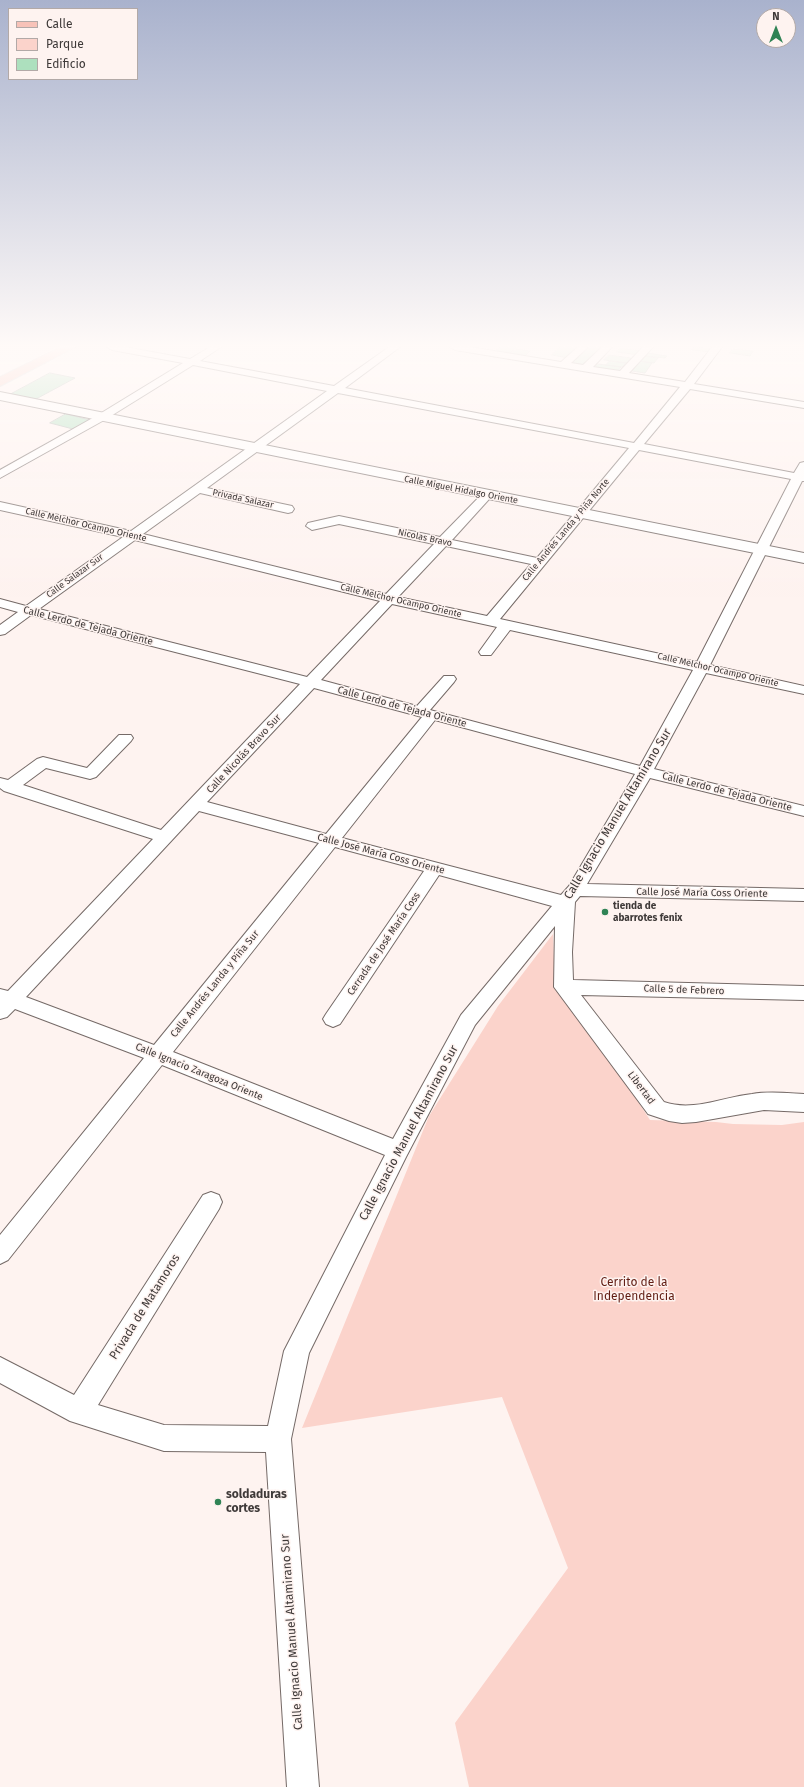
<!DOCTYPE html>
<meta charset="utf-8">
<style>
body{margin:0}
#map{position:relative;width:804px;height:1787px;overflow:hidden;background:#fef3f0;font-family:"Fira Sans",sans-serif}
canvas{display:block}
.legend{position:absolute;left:8px;top:8px;width:130px;height:72px;box-sizing:border-box;background:#fef3f0;border:1px solid #b2a9a7;margin:0;padding:5px 7px;list-style:none;font-size:12px;color:#3f3a39}
.legend li{display:flex;align-items:center;gap:8px;height:20px}
.legend b{width:20px;border:1px solid #b2a9a7}
.north{position:absolute;left:756px;top:8px;width:40px;height:40px;box-sizing:border-box;background:#fef3f0;border:1px solid #b2a9a7;border-radius:50%;rotate:0deg;font-size:11px;font-weight:700;line-height:16px;text-align:center;color:#3f3a39}
.north::after{content:'';display:block;margin:auto;width:14px;height:18px;background:#308355;clip-path:polygon(50% 0,100% 100%,50% 72%,0 100%)}
</style>
<div id="map">
<canvas width="804" height="1787"></canvas>
<ul class="legend">
<li><b style="height:5px;background:#f7c2b8"></b>Calle</li>
<li><b style="height:11px;background:#fbd3cb"></b>Parque</li>
<li><b style="height:11px;background:#ade0be"></b>Edificio</li>
</ul>
<div class="north">N</div>
</div>
<script>
const ctx = document.querySelector('canvas').getContext('2d');
ctx.lineJoin = 'round';
function paint(path, color) {
  ctx.fillStyle = color;
  ctx.fill(path, 'evenodd');
}
function stroke(path, color, width, dash) {
  ctx.strokeStyle = color;
  ctx.lineWidth = width;
  ctx.lineCap = dash ? 'butt' : 'round';
  ctx.setLineDash(dash || []);
  ctx.stroke(path);
}
function label(font, color, halo, rows, align = 'center') {
  ctx.font = font + ' "Fira Sans",sans-serif';
  ctx.lineWidth = 3;
  ctx.setLineDash([]);
  ctx.textBaseline = 'middle';
  ctx.strokeStyle = halo;
  ctx.fillStyle = color;
  for (const [text, x, y, turn = 0] of rows) {
    ctx.save();
    ctx.translate(x, y);
    ctx.rotate((+turn || 0) * Math.PI / 180);
    ctx.textAlign = isNaN(turn) ? turn : align;
    if (halo) ctx.strokeText(text, 0, 0);
    ctx.fillText(text, 0, 0);
    ctx.restore();
  }
}
paint(new Path2D(`
 M 553,934 L 555,987 L 564,987 L 650,1120 L 716,1122 L 733,1124 L 782,1125 L 804,1122 L 804,1787 L 469,1787 L 455,1723 L 568,1568 L 502,1397 L 302,1428 L 429,1116 L 498,1006 Z`), '#fbd3cb');
const building = new Path2D(`
 M 501,347 L 517,347 L 510,353 L 496,351 Z
 M 560,347 L 576,347 L 580,348 L 568,358 L 552,355 Z
 M 586,347 L 606,347 L 585,365 L 568,362 Z
 M 694,347 L 713,349 L 711,352 L 692,350 Z
 M 620,348 L 641,351 L 638,355 L 617,352 Z
 M 516,349 L 530,351 L 525,356 L 511,354 Z
 M 733,349 L 753,351 L 750,356 L 730,353 Z
 M 648,353 L 667,356 L 665,358 L 646,356 Z
 M 609,355 L 631,358 L 627,363 L 604,360 Z
 M 644,356 L 658,358 L 654,363 L 639,361 Z
 M 610,361 L 626,363 L 622,367 L 606,365 Z
 M 639,361 L 652,363 L 645,373 L 632,371 Z
 M 598,364 L 621,367 L 617,372 L 594,368 Z
 M 50,373 L 75,378 L 36,399 L 11,394 Z
 M 66,414 L 90,420 L 73,429 L 50,423 Z`);
paint(building, '#ade0be');
stroke(building, '#a9b3ac', 1);
const minor = new Path2D(`
 M 107,347 L 125,347 L 190,359 L 210,347 L 221,347 L 200,361 L 334,386 L 389,347 L 400,347 L 345,388 L 634,443 L 680,387 L 455,350 L 450,347 L 470,347 L 561,362 L 578,347 L 588,347 L 571,363 L 583,365 L 602,347 L 612,347 L 593,367 L 620,371 L 643,347 L 653,347 L 629,373 L 685,382 L 712,347 L 722,347 L 694,384 L 804,402 L 804,408 L 690,389 L 644,444 L 794,473 L 800,463 L 804,462 L 804,481 L 802,481 L 710,665 L 804,686 L 804,694 L 706,673 L 654,769 L 804,806 L 804,816 L 650,778 L 587,884 L 804,889 L 804,901 L 580,896 L 575,902 L 572,952 L 573,980 L 804,986 L 804,1000 L 581,995 L 664,1102 C 693,1112 723,1097 752,1094 C 769,1091 786,1093 804,1094 L 804,1112 L 764,1110 L 696,1122 L 682,1123 L 669,1121 L 648,1114 L 554,987 L 555,926 L 475,1025 L 406,1157 L 309,1353 L 291,1439 L 319,1787 L 287,1787 L 266,1452 L 164,1451 L 70,1421 L 0,1383 L 0,1357 L 74,1395 L 203,1195 L 211,1192 L 219,1195 L 222,1202 L 219,1209 L 98,1405 L 164,1425 L 268,1426 L 284,1351 L 385,1155 L 162,1065 L 8,1260 L 0,1264 L 0,1235 L 144,1058 L 15,1009 L 7,1017 L 0,1019 L 0,989 L 8,991 L 153,839 L 4,791 L 0,788 L 0,778 L 8,780 L 37,759 L 43,757 L 87,768 L 119,735 L 131,735 L 133,738 L 131,741 L 96,777 L 90,779 L 46,768 L 23,785 L 161,830 L 300,684 L 31,615 L 5,634 L 0,635 L 0,625 L 18,612 L 0,607 L 0,599 L 26,606 L 123,537 L 0,510 L 0,502 L 131,531 L 327,391 L 193,365 L 106,419 L 0,478 L 0,470 L 98,415 L 183,363 L 112,350 ZM 338,393 L 629,448 L 537,558 L 452,540 L 491,497 L 493,495 L 491,493 L 483,493 L 440,537 L 339,516 L 308,523 L 306,526 L 312,530 L 339,524 L 434,544 L 386,594 L 143,534 L 200,493 L 288,513 L 292,512 L 294,509 L 292,506 L 207,488 ZM 639,450 L 791,479 L 697,662 L 500,619 ZM 135,540 L 380,601 L 307,677 L 39,609 ZM 446,546 L 531,564 L 487,616 L 398,597 ZM 392,604 L 497,627 L 479,652 L 481,655 L 491,655 L 510,630 L 693,670 L 640,766 L 430,710 L 454,682 L 456,679 L 454,676 L 444,676 L 417,706 L 321,680 ZM 314,688 L 422,717 L 326,834 L 207,802 ZM 435,720 L 635,774 L 569,886 L 561,895 L 342,838 ZM 199,811 L 319,843 L 154,1045 L 26,997 ZM 335,847 L 424,871 L 326,1014 L 323,1019 L 326,1024 L 333,1027 L 340,1024 L 439,875 L 552,906 L 461,1015 L 393,1139 L 173,1052 Z`);
const tertiary = new Path2D(`
 M 0,392 L 804,553 L 804,563 L 0,400 Z`);
const primary = new Path2D(`
 M 61,347 L 75,347 L 0,386 L 0,377 Z`);
stroke(minor, '#756a67', 2);
stroke(tertiary, '#756a67', 2);
stroke(primary, '#d5d4d3', 2);
paint(minor, '#fff');
paint(tertiary, '#fff');
paint(primary, '#f7c2b8');
const sky = ctx.createLinearGradient(0, 0, 0, 597);
sky.addColorStop(0, '#a9b2cd');
sky.addColorStop(0.58, '#fffaf8');
sky.addColorStop(1, '#fffaf800');
ctx.fillStyle = sky;
ctx.fillRect(0, 0, 804, 597);
for (const [x, y, r, color] of [
 [605,912,4,"#308355"],
 [218,1502,4,"#308355"]
]) {
  const dot = new Path2D();
  dot.arc(x, y, r, 0, 2 * Math.PI);
  ctx.fillStyle = color;
  ctx.fill(dot);
  stroke(dot, '#fef3f0', 1.5);
}
label('9px', '#3f3a39', '#fef3f0', [
 ["Calle Miguel Hidalgo Oriente",461,490,11],
 ["Privada Salazar",243,499,12],
 ["Calle Melchor Ocampo Oriente",86,525,13],
 ["Calle Andrés Landa y Piña Norte",566,530,-50],
 ["Nicolas Bravo",425,538,12],
 ["Calle Salazar Sur",75,576,-36],
 ["Calle Melchor Ocampo Oriente",401,601,13],
 ["Calle Melchor Ocampo Oriente",718,670,13]
]);
label('10px', '#3f3a39', '#fef3f0', [
 ["Calle Lerdo de Tejada Oriente",88,626,14],
 ["Calle Lerdo de Tejada Oriente",402,707,15],
 ["Calle Nicolás Bravo Sur",244,754,-47],
 ["Calle Lerdo de Tejada Oriente",727,792,14],
 ["Calle José María Coss Oriente",381,854,15],
 ["Calle José María Coss Oriente",702,893,1],
 ["Cerrada de José María Coss",384,944,-56],
 ["Calle Andrés Landa y Piña Sur",215,984,-51],
 ["Calle 5 de Febrero",684,990,2],
 ["Calle Ignacio Zaragoza Oriente",199,1072,22],
 ["Libertad",641,1088,53]
]);
label('bold 10px', '#3f3a39', '#fef3f0', [
 ["tienda de",613,906],
 ["abarrotes fenix",613,918]
], 'left');
label('12px', '#3f3a39', '#fef3f0', [
 ["Calle Ignacio Manuel Altamirano Sur",618,814,-59],
 ["Calle Ignacio Manuel Altamirano Sur",409,1133,-62],
 ["Privada de Matamoros",145,1307,-58],
 ["Calle Ignacio Manuel Altamirano Sur",292,1632,-94]
]);
label('12px', '#621e14', '#fef3f0', [
 ["Cerrito de la",634,1283],
 ["Independencia",634,1297]
]);
label('bold 12px', '#3f3a39', '#fef3f0', [
 ["soldaduras",226,1495],
 ["cortes",226,1509]
], 'left');
</script>
